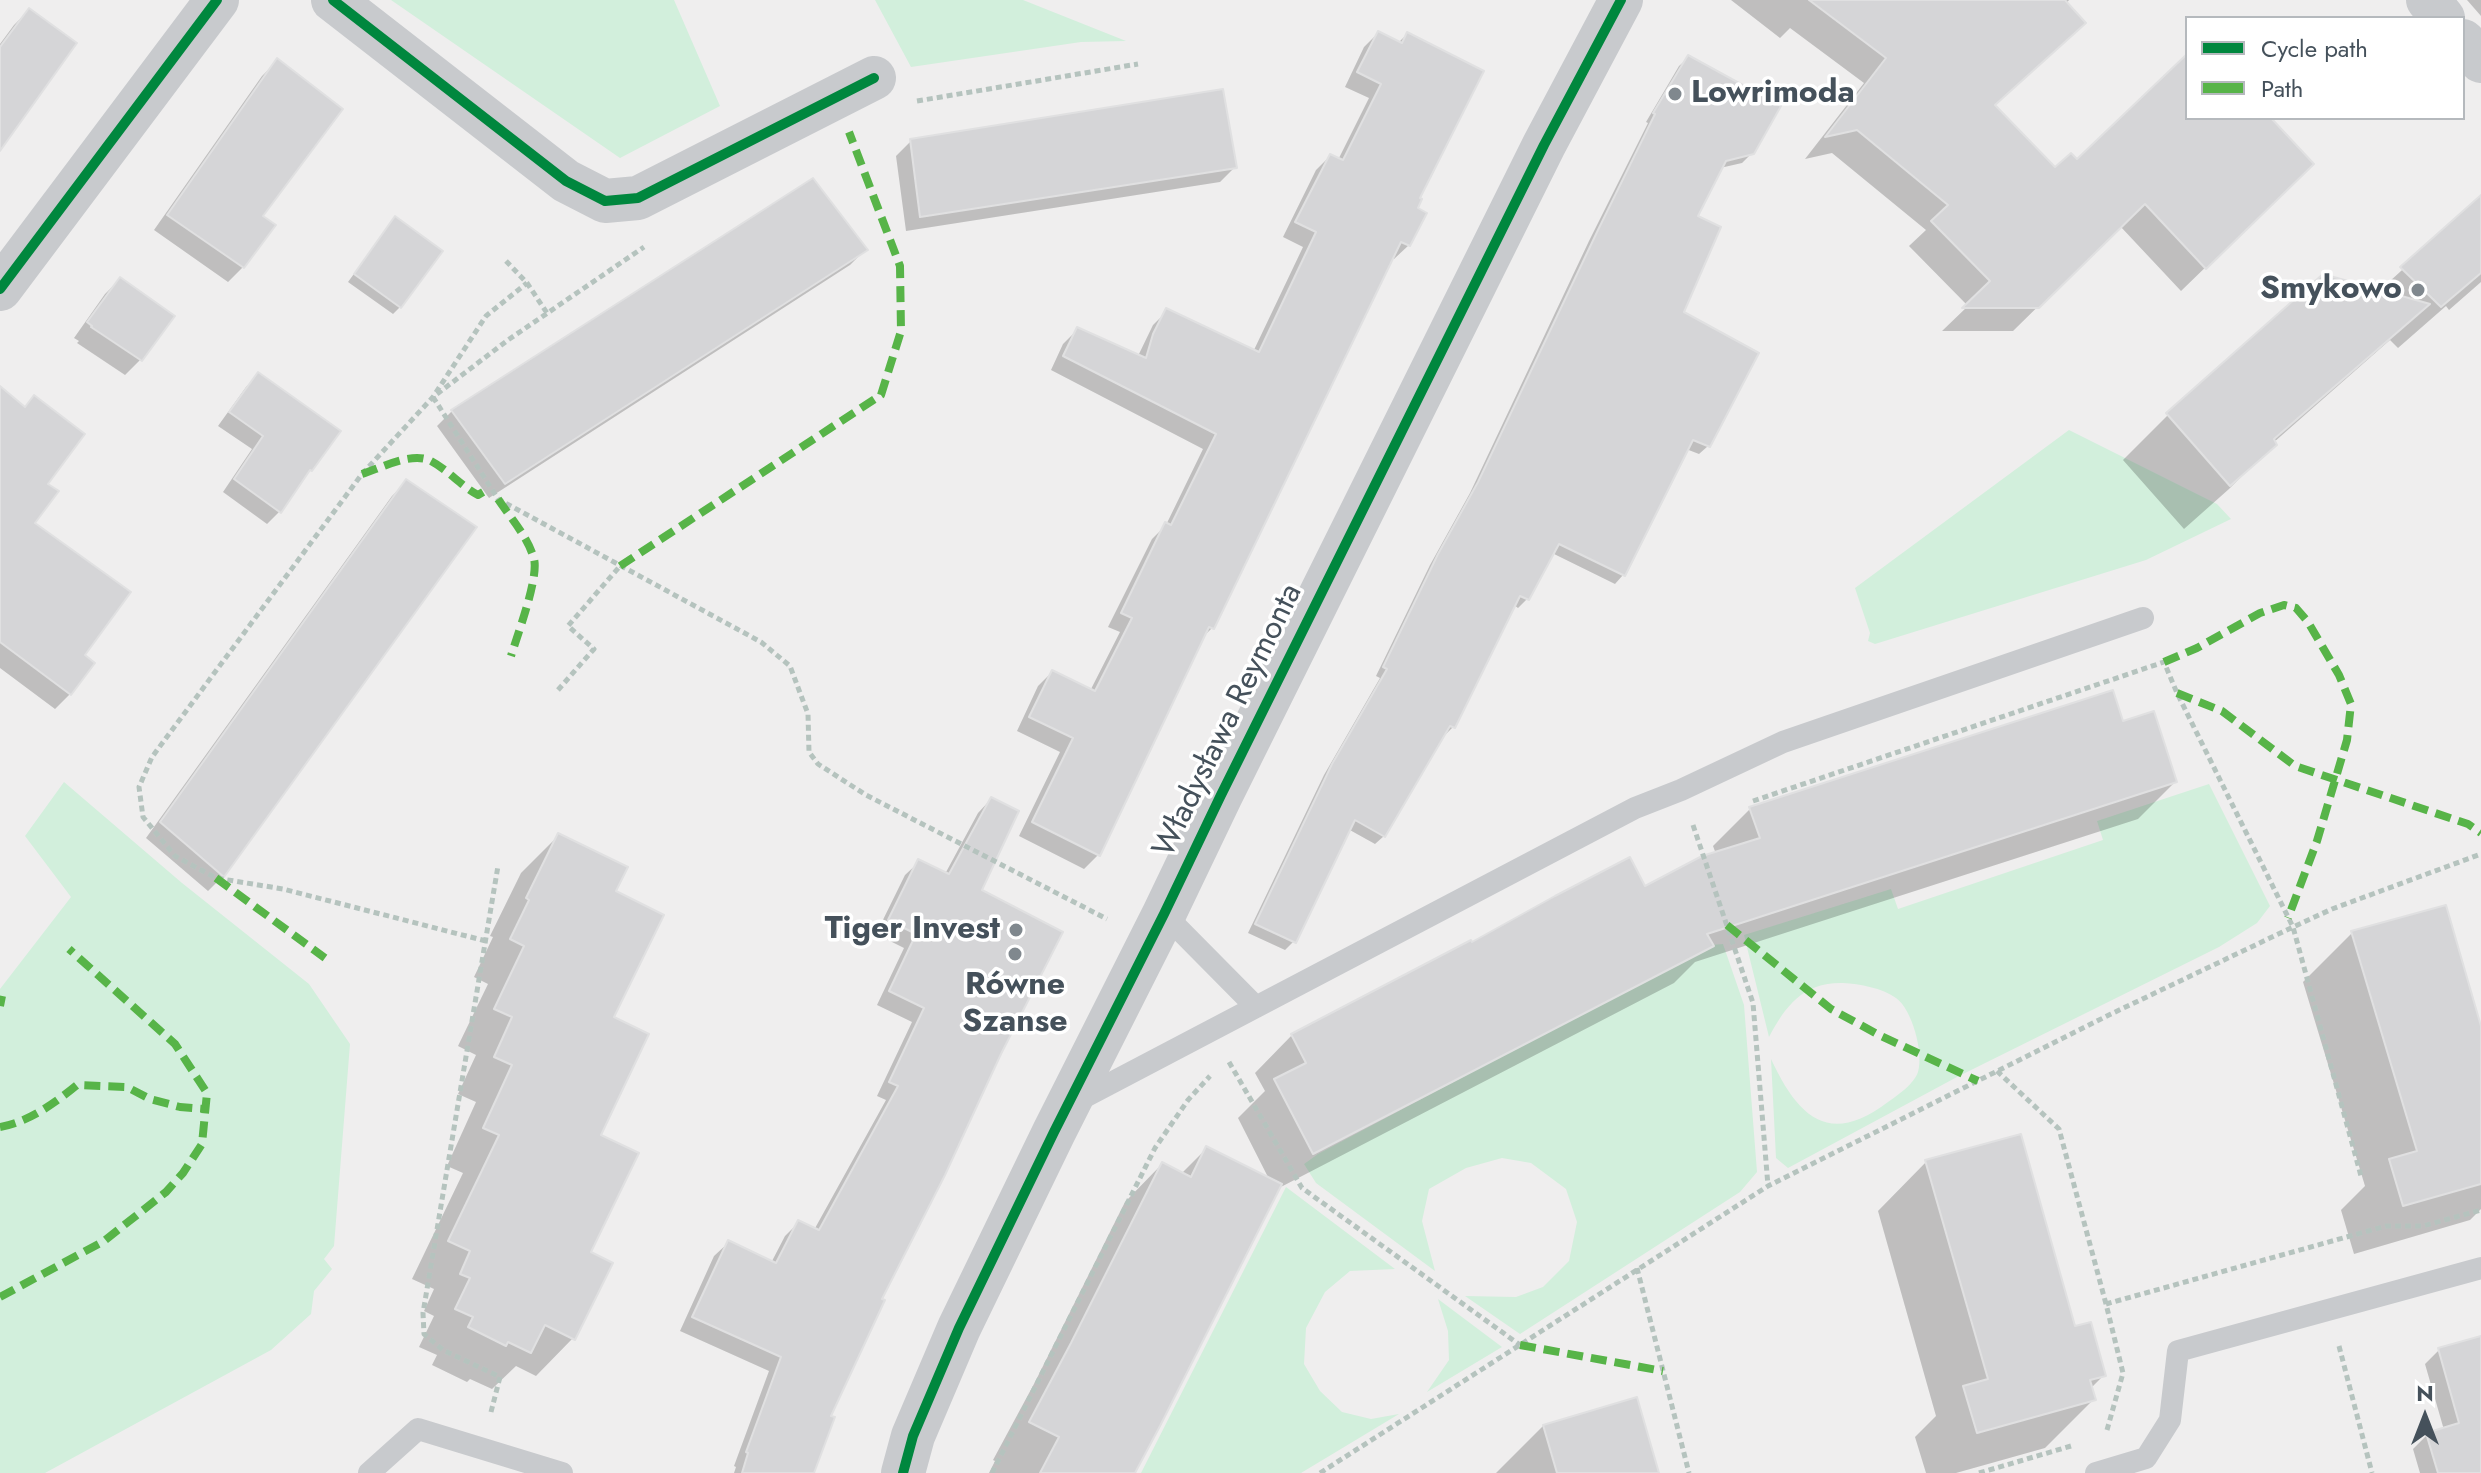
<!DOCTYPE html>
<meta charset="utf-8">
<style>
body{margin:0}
#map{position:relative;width:2481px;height:1473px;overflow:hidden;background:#efeeee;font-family:Jost,sans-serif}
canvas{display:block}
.legend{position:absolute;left:2185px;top:16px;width:280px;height:104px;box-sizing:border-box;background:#fff;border:2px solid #b5b9bd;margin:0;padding:10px 14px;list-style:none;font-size:24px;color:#45515b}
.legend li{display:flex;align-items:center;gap:16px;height:40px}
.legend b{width:40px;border:2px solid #b5b9bd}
.north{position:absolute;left:2385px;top:1377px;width:80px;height:80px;-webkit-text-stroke:6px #fff;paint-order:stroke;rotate:0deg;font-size:22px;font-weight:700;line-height:32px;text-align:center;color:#45515b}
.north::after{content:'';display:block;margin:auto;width:28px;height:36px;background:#45515b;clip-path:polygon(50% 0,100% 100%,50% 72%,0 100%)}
</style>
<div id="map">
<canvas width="2481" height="1473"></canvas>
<ul class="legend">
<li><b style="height:10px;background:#00873e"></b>Cycle path</li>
<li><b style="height:10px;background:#57b448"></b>Path</li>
</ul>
<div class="north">N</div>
</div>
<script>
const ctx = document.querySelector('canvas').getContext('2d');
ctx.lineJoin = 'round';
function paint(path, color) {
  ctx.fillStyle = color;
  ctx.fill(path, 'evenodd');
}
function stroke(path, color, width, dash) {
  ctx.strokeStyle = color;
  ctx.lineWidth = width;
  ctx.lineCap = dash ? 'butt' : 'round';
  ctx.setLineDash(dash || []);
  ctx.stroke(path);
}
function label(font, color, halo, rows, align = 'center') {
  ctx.font = font + ' Jost,sans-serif';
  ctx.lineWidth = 7;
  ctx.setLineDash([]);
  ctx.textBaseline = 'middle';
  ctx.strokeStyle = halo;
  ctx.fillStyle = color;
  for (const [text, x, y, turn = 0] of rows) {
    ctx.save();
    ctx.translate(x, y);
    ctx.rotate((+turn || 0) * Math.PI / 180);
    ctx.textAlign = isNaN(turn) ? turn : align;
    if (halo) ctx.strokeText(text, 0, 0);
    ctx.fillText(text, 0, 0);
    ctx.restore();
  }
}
paint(new Path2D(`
 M 391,0 L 674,0 L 720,106 L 620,158 Z
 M 875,0 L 1023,0 L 1126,41 L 1081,42 L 911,67 Z
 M 2069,430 L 2217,504 L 2231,519 L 2146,560 L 1875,644 L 1868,641 L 1870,633 L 1855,588 Z
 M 64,782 L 182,883 L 309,984 L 350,1044 L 334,1246 L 324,1259 L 332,1269 L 314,1291 L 311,1314 L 271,1350 L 45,1473 L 0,1473 L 0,989 L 71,897 L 25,836 Z
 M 2209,784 L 2270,906 L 2257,923 L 2219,947 L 1957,1077 L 1788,1168 L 1776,1158 L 1771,1059 C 1798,1117 1829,1147 1888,1102 C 1898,1095 1914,1084 1918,1072 C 1924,1053 1912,1009 1896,998 C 1882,988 1860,984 1843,983 C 1804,982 1786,1005 1769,1037 L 1744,935 L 1891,889 L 1898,909 L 2103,840 L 2097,821 Z
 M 1723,944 L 1744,1005 L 1757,1172 L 1740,1192 L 1520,1334 L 1465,1296 L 1516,1297 L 1543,1287 L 1569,1261 L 1577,1222 L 1566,1189 L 1531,1163 L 1502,1158 L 1466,1168 L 1429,1189 L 1422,1221 L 1435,1271 L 1316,1183 L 1304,1164 L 1318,1154 L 1711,945 Z
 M 1286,1187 L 1395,1269 L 1350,1271 L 1325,1292 L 1306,1328 L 1304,1364 L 1320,1391 L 1342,1412 L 1371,1419 L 1399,1414 L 1301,1473 L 1141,1473 Z
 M 1438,1299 L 1502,1347 L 1427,1392 L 1449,1360 L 1448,1331 Z`), '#d2efdc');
paint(new Path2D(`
 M 1731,0 L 2069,0 L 1993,106 L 2055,170 L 2076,162 L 2187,57 L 2187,118 L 2268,118 L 2312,164 L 2181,291 L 2120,226 L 2013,331 L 1942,331 L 1968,306 L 1909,246 L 1926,230 L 1832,153 L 1805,159 L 1864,83 L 1790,28 L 1780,38 Z
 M 2467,0 L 2481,0 L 2481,16 Z
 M 29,10 L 0,149 L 0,44 L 14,25 Z
 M 1378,33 L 1398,43 L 1407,34 L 1418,199 L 1409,245 L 1394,259 L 1391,258 L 1212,628 L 1202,638 L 1098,855 L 1084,869 L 1019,836 L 1060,752 L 1017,731 L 1038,686 L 1052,672 L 1090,691 L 1120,632 L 1108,627 L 1152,539 L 1166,525 L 1203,449 L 1051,370 L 1063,344 L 1077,330 L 1138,356 L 1153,325 L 1167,311 L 1253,352 L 1303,247 L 1283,237 L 1316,170 L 1330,156 L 1338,160 L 1369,98 L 1345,87 L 1364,47 Z
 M 1688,58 L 1752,153 L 1742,163 L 1720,168 L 1696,216 L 1681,313 L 1708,446 L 1699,454 L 1686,449 L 1623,575 L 1615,584 L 1552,553 L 1527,599 L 1518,608 L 1514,605 L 1453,727 L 1444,736 L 1442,735 L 1384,836 L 1375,844 L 1348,829 L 1294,941 L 1285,950 L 1248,933 L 1324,775 L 1380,678 L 1376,676 L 1430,565 L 1470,493 L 1589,241 L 1648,123 L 1646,122 L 1679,66 Z
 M 277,61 L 260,216 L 273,225 L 243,267 L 228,282 L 154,230 L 262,76 Z
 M 911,141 L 1235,167 L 1220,182 L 906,231 L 896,156 Z
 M 2481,198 L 2481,282 L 2449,310 L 2446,306 L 2398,348 L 2390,340 L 2273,443 L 2274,444 L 2229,489 L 2184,529 L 2123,460 L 2168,415 L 2378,292 Z
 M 389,226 L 400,307 L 393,314 L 348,282 Z
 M 865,250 L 850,265 L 489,498 L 437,426 L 452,411 Z
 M 120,279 L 140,360 L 125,375 L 77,343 L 79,341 L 74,338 L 105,294 Z
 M 258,374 L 311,470 L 302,479 L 279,512 L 267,524 L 223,492 L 252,449 L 218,426 L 246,387 Z
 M 34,398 L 45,484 L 32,524 L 82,656 L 70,694 L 55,709 L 0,668 L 0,414 L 24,408 Z
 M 407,481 L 223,876 L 208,891 L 146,838 L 392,496 Z
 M 2122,723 L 2175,782 L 2138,819 L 1695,962 L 1674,983 L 1277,1189 L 1133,1473 L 989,1473 L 995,1461 L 993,1460 L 1035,1382 L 1125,1202 L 1162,1164 L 1181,1174 L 1206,1149 L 1270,1181 L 1238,1118 L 1265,1091 L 1255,1073 L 1292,1035 L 1645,889 L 1716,854 L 1713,846 L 1750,809 Z
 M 991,799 L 980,891 L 879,1300 L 829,1417 L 812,1473 L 734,1473 L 736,1467 L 734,1466 L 769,1371 L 680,1331 L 714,1256 L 728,1243 L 771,1263 L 785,1236 L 799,1222 L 814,1230 L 886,1100 L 877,1096 L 912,1022 L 877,1005 L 904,948 L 876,934 L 905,875 L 919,862 L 945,874 L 978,813 Z
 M 558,836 L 613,892 L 611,1018 L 588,1253 L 573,1338 L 536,1376 L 516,1366 L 492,1389 L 470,1379 L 467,1382 L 432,1365 L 437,1355 L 419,1347 L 434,1316 L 424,1311 L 434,1289 L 412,1279 L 463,1173 L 447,1166 L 476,1102 L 458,1094 L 476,1055 L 458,1046 L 488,984 L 474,977 L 493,937 L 490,936 L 521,873 Z
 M 2352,933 L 2481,1034 L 2481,1209 L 2470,1220 L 2354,1254 L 2341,1210 L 2365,1186 L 2303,982 Z
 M 1926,1162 L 2074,1329 L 2104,1375 L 2090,1389 L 2094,1399 L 2045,1448 L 1956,1473 L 1926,1473 L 1915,1437 L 1936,1416 L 1878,1211 Z
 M 2481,1338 L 2481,1473 L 2420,1473 L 2413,1449 L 2427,1435 L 2444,1430 L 2425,1364 L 2439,1350 Z
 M 1544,1425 L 1657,1473 L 1496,1473 Z`), '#0003');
const building = new Path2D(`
 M 1809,0 L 2065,0 L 2086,23 L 1995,105 L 2055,167 L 2071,153 L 2077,159 L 2187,54 L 2187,118 L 2271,118 L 2314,164 L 2206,269 L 2145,204 L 2039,308 L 1962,308 L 1990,281 L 1931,221 L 1948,205 L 1857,130 L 1825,137 L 1886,58 Z
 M 29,8 L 77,43 L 0,151 L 0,47 Z
 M 1378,31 L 1402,43 L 1407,32 L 1484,71 L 1420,198 L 1422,199 L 1418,208 L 1427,213 L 1410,246 L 1401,242 L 1214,629 L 1209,627 L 1100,856 L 1032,822 L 1073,738 L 1029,717 L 1052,670 L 1095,691 L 1132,618 L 1121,613 L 1165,522 L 1171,525 L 1216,434 L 1063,356 L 1077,327 L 1146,358 L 1153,334 L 1166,308 L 1259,352 L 1316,232 L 1295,222 L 1330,154 L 1343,160 L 1381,84 L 1357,72 Z
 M 1688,55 L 1781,106 L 1754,154 L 1726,161 L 1698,216 L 1721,227 L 1684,312 L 1759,353 L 1710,447 L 1693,440 L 1625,576 L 1559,544 L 1529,600 L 1520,596 L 1455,728 L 1450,726 L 1385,837 L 1355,820 L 1296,943 L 1255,924 L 1332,764 L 1387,669 L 1383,667 L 1438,554 L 1478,482 L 1598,230 L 1655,114 L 1653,113 Z
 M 277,58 L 343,109 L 263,216 L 276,225 L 244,268 L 167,215 Z
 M 1223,89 L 1237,168 L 920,217 L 910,139 Z
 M 813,178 L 868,250 L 505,484 L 451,410 Z
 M 2481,195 L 2481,273 L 2441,307 L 2400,267 Z
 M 395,216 L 443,251 L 401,308 L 354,274 Z
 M 2323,274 L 2430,304 L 2274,439 L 2277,445 L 2230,486 L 2166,413 Z
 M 120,277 L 175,316 L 142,361 L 91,327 L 92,326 L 87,322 Z
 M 258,372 L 341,431 L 312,471 L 310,470 L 281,513 L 234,479 L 263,436 L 229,412 Z
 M 0,386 L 25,407 L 34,395 L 85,434 L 48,484 L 59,491 L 35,523 L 131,592 L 85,655 L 95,663 L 71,695 L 0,642 Z
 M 406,479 L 477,527 L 224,877 L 160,822 Z
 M 2113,690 L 2123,721 L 2154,711 L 2177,782 L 1707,934 L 1714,946 L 1313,1154 L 1274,1079 L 1306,1063 L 1291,1034 L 1471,940 L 1472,942 L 1555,896 L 1630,857 L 1645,886 L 1702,856 L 1760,838 L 1749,807 Z
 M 991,797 L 1019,811 L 982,890 L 1063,932 L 1001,1054 L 945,1175 L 882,1299 L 885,1300 L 831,1416 L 835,1417 L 814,1473 L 742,1473 L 748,1453 L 746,1452 L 781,1357 L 692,1317 L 728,1240 L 776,1263 L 798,1220 L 819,1230 L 898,1086 L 889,1082 L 924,1008 L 889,991 L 916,934 L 888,920 L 918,859 L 949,874 Z
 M 558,833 L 628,867 L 616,891 L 664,915 L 614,1017 L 649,1034 L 601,1135 L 639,1153 L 591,1252 L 613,1263 L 575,1340 L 545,1325 L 531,1353 L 508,1342 L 506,1346 L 468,1327 L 473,1317 L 455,1309 L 470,1278 L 460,1274 L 470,1251 L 448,1241 L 499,1135 L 483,1128 L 512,1065 L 494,1057 L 512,1017 L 494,1009 L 524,946 L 510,939 L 529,900 L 526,898 Z
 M 2446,905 L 2481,1026 L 2481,1184 L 2403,1206 L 2389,1159 L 2417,1151 L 2351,931 Z
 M 2021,1134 L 2075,1326 L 2091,1322 L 2106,1376 L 2090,1380 L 2096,1400 L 1977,1433 L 1963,1386 L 1988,1379 L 1925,1160 Z
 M 1206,1146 L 1282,1184 L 1160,1426 L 1135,1473 L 1040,1473 L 1059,1437 L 1029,1422 L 1071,1343 L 1162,1162 L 1191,1177 Z
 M 2481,1336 L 2481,1473 L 2438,1473 L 2426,1433 L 2459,1423 L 2438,1348 Z
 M 1637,1397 L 1659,1473 L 1557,1473 L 1543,1425 Z`);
paint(building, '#d5d5d7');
stroke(building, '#e0e0e1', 2);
stroke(new Path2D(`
 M 917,101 L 1138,64
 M 506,261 L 527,283 L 547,313
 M 437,394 L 508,340 L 644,247
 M 433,397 L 498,499 L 761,642 L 790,666 L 808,714 L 809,752 L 818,764 L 866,795 L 1107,919
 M 558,690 L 594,649 L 568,626 L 620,566
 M 1753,801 L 2164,662 L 2177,693 L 2293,927 L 2361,1176
 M 1693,825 L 1753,1003 L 1768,1186
 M 486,941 L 283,889 L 216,878 L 175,856 L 143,817 L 139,787 L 152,757 L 362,474 L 433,397 L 486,316 L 527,283
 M 1229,1062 L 1302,1188 L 1520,1345
 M 1997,1071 L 2059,1129 L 2106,1304
 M 1637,1268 L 1689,1473
 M 2339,1346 L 2372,1473
 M 491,1412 L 500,1377 L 443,1350 L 424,1334 L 423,1313 L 498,866
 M 2107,1430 L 2123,1373 L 2106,1304 L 2386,1226 L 2423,1226 L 2481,1210
 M 992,1473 L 1155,1148 L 1188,1100 L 1210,1076
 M 1320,1473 L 1768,1186 L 2111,1014 L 2293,927 L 2332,909 L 2481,854
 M 1979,1473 L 2071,1446`), '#b5c3be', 5, [6, 4]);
stroke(new Path2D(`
 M 1164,914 L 1256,1007
 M 1075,1102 L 1635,808 L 1681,790 L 1783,742 L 2143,618
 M 369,1473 L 418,1429 L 562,1473
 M 2096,1473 L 2146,1458 L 2170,1420 L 2178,1351 L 2481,1268`), '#c8cacd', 22);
stroke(new Path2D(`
 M 333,0 L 566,181 L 605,201 L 638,198 L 874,78
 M 0,289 L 217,0
 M 903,1473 L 913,1436 L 959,1328 L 1054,1132 L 1164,914 L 1221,795 L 1544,145 L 1621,0`), '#c8cacd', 44);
stroke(new Path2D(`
 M 2428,0 L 2443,18
 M 2463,41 L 2481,61`), '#c8cacd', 44);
stroke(new Path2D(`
 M 362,474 C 381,468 412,451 431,461 C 448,470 461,486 478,495 L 490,488
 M 498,499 C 510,517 528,537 534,559 C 539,578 517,636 511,656
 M 620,566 L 881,395 L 901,331 L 900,266 L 849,132
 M 2164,662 L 2197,648 L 2260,613 L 2284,605 L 2296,608 L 2308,622 L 2339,675 L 2351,704 L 2347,740 L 2317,841 L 2288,918
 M 2177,693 L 2222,711 L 2295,766 L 2468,824 L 2481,833
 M 216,878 L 325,958
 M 1727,925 L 1831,1009 L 1879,1035 L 1978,1081
 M 0,1006 L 2,996
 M 0,1127 C 29,1122 55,1103 77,1085 L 127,1087 L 150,1099 L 180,1107 L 205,1109
 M 0,1297 L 104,1241 L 166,1192 L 183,1173 L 202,1144 L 207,1093 L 175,1044 L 69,949
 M 1520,1345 L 1663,1371`), '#57b448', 8, [16, 8]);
stroke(new Path2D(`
 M 333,0 L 566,181 L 605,201 L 638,198 L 874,78
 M 0,289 L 217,0
 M 903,1473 L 913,1436 L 959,1328 L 1054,1132 L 1164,914 L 1221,795 L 1544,145 L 1621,0`), '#00873e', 10);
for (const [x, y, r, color] of [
 [1675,94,8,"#80888e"],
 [2418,290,8,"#80888e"],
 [1016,930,8,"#80888e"],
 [1015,954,8,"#80888e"]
]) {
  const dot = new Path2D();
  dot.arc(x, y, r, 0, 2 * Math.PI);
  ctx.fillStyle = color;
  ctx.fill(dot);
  stroke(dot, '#fff', 3);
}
label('bold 32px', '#45515b', '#fff', [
 ["Lowrimoda",1691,94,"left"],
 ["Smykowo",2402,290],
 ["Tiger Invest",1000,930],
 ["Równe",1015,986,"center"],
 ["Szanse",1015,1023,"center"]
], 'right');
label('32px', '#45515b', '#fff', [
 ["Władysława Reymonta",1229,721,-64]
]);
</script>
